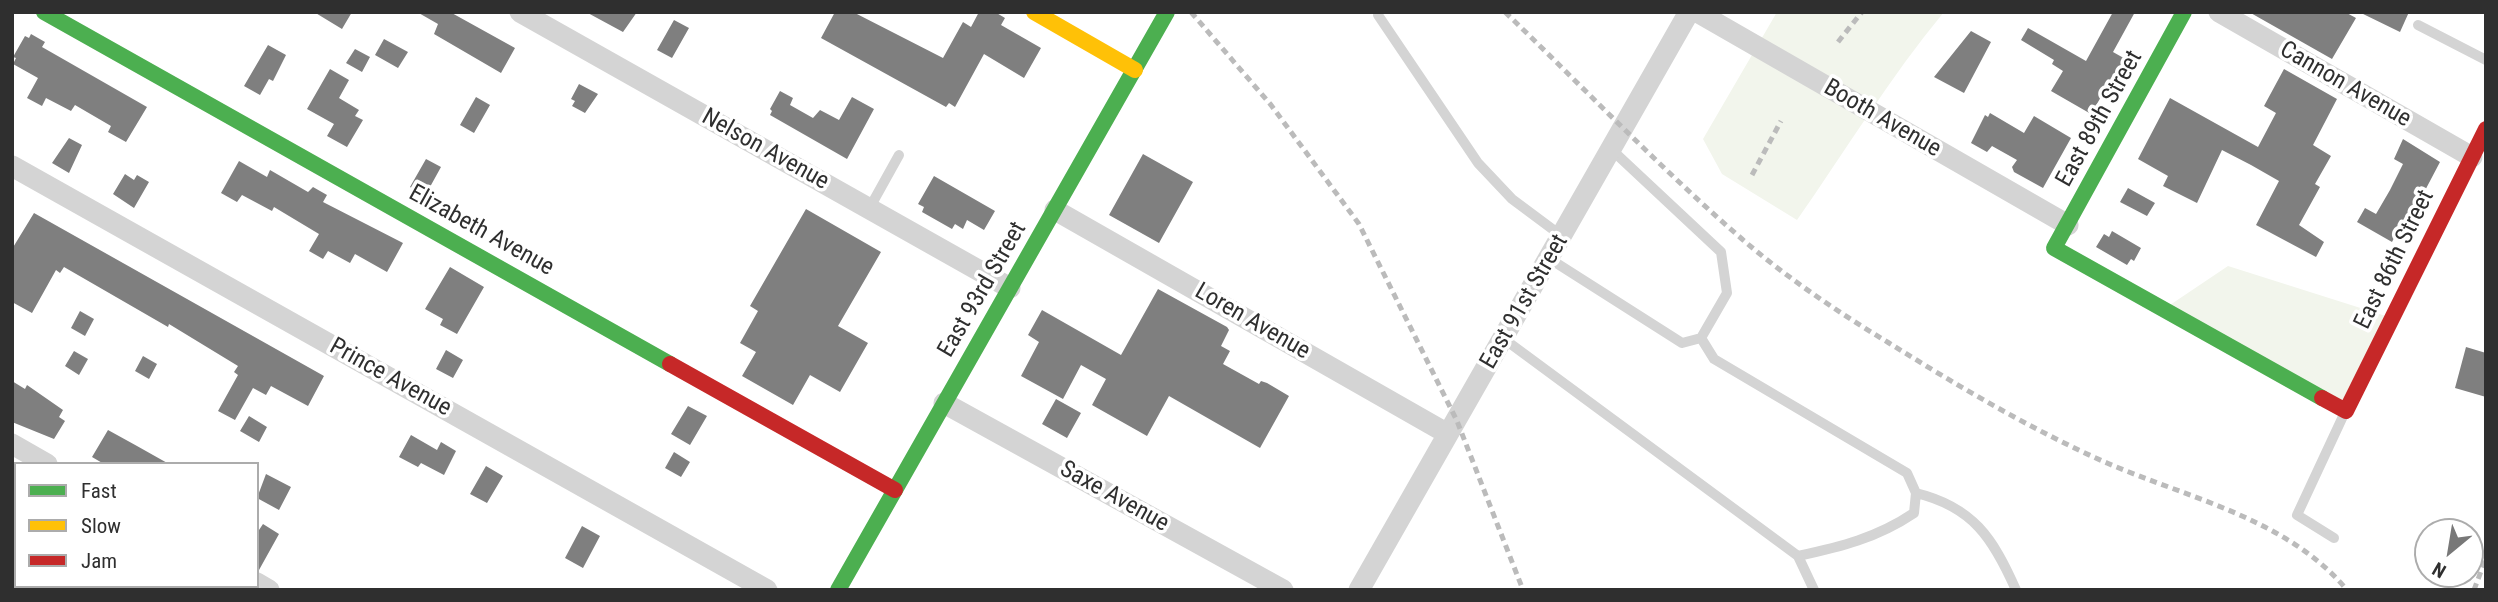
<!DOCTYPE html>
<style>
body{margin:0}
#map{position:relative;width:2498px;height:602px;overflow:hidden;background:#fff;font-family:"Roboto Condensed",sans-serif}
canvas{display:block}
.frame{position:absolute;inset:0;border:14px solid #2f2f2f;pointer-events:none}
.legend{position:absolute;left:14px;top:462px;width:245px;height:126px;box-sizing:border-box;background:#fff;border:2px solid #acacac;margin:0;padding:9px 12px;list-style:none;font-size:21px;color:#2f2f2f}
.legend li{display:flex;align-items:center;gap:14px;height:35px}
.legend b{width:35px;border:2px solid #acacac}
.north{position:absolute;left:2414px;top:518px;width:70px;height:70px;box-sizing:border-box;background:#fff;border:2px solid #acacac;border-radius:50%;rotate:210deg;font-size:19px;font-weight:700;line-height:28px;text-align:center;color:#2f2f2f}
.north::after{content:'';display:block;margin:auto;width:24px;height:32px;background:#787878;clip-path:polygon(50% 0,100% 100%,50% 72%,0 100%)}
</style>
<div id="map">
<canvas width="2498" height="602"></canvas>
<div class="frame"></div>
<ul class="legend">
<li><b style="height:9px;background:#4caf50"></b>Fast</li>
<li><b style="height:9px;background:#ffc107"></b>Slow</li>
<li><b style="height:9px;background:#c62828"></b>Jam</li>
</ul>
<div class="north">N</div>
</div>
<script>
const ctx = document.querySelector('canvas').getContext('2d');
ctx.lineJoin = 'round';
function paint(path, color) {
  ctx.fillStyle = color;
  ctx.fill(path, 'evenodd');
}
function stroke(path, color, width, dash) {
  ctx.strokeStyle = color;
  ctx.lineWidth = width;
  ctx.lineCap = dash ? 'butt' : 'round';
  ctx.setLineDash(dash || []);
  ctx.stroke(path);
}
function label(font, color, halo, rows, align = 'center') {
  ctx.font = font + ' "Roboto Condensed",sans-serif';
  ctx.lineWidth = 7;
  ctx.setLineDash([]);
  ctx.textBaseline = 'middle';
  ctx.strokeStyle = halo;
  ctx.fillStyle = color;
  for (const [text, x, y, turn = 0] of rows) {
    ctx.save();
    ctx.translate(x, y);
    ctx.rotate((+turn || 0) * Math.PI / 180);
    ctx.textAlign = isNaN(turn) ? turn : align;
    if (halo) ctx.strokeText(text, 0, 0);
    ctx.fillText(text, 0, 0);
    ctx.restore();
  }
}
paint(new Path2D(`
 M 1777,12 L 1944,12 C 1890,77 1846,150 1797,220 L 1722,174 L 1703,139 Z
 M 2228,266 L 2392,318 L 2346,411 L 2164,309 Z`), '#f2f5ec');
paint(new Path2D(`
 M 314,12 L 352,12 L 342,29 Z
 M 417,12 L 450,12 L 515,48 L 501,73 L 434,34 L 438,24 Z
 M 586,12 L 637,12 L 623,32 Z
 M 835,12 L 853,12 L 943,58 L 963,22 L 971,27 L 979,12 L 995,12 L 1005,18 L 1001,25 L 1041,48 L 1024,78 L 984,54 L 955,107 L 949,103 L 946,107 L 821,38 Z
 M 2113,12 L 2135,12 L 2113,52 L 2129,61 L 2119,77 L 2115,73 L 2091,114 L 2051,91 L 2063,71 L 2052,64 L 2054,60 L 2021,40 L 2028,28 L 2086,61 Z
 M 2249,12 L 2345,12 L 2356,18 L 2332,59 Z
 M 2359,12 L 2409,12 L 2400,32 Z
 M 674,20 L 689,28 L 672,58 L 657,50 Z
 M 1971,31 L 1991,42 L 1964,93 L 1934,77 Z
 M 31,34 L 45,42 L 42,47 L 147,107 L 126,142 L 108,132 L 111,126 L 75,105 L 71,111 L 46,98 L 42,106 L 27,98 L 38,78 L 13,64 L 16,58 L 13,57 L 25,36 L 29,38 Z
 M 384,39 L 408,52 L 398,68 L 375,55 Z
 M 268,45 L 286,55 L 273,81 L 269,79 L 260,95 L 244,86 Z
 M 355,49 L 370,57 L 362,72 L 346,63 Z
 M 330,69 L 349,80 L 339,98 L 359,110 L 355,116 L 363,120 L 347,147 L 327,136 L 334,124 L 307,109 Z
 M 2284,69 L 2337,99 L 2313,145 L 2331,156 L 2315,184 L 2320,187 L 2299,225 L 2324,242 L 2316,257 L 2256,225 L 2279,181 L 2251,165 L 2222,150 L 2197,203 L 2163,186 L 2168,176 L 2138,159 L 2170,98 L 2258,147 L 2276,113 L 2264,106 Z
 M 579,84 L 598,94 L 585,113 L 572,106 L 575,101 L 571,99 Z
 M 780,91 L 793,98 L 790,105 L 813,118 L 820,110 L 839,120 L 852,97 L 874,109 L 847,159 L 770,115 L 772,111 L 770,109 Z
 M 476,97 L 490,105 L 474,133 L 460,125 Z
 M 1990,113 L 2024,133 L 2034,116 L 2071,138 L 2043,188 L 2014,172 L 2012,167 L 2017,160 L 1992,146 L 1987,152 L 1971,143 L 1985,115 L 1988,117 Z
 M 69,138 L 82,145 L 69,173 L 52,163 Z
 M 2403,139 L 2440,162 L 2400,238 L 2395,236 L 2392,242 L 2357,222 L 2365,208 L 2376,214 L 2390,190 L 2403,164 L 2394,159 Z
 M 1143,154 L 1193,182 L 1159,243 L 1109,215 Z
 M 426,159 L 441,167 L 425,196 L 410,187 Z
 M 239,161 L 267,177 L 270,170 L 308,192 L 313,187 L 327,195 L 323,202 L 403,243 L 387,272 L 355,254 L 350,263 L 328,251 L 323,259 L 309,251 L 319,234 L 274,207 L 272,211 L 242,195 L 237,202 L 221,193 Z
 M 125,174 L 134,180 L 137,175 L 149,182 L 134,208 L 113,194 Z
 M 934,176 L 995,211 L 984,230 L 967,220 L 963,229 L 955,224 L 952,229 L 922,212 L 924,207 L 918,204 Z
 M 2128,188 L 2155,203 L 2147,216 L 2120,202 Z
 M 806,209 L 881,252 L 838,326 L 868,343 L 840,392 L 810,375 L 793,405 L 742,376 L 756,352 L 740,343 L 758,311 L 750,306 Z
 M 34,213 L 324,376 L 308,406 L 271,386 L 266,395 L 253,388 L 235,420 L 218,411 L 238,375 L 234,372 L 238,366 L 169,324 L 168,327 L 64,267 L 60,273 L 56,270 L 32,313 L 12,302 L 12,249 Z
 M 2112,231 L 2141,248 L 2134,261 L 2131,259 L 2127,265 L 2096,247 L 2104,234 L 2109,237 Z
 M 450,267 L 484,287 L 457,334 L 440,325 L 443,319 L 425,309 Z
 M 1158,289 L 1227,327 L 1229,330 L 1221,346 L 1230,351 L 1223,364 L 1259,384 L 1261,381 L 1267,383 L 1289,396 L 1260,448 L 1169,396 L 1147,436 L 1092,405 L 1106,379 L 1081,365 L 1063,399 L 1021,376 L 1039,342 L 1028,335 L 1042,310 L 1121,355 Z
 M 80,311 L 94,319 L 85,336 L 71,328 Z
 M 2466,347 L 2486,353 L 2486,397 L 2455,388 Z
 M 446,350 L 463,360 L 453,378 L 436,369 Z
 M 74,351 L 88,359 L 79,375 L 65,366 Z
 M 143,356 L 157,364 L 149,379 L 135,371 Z
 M 12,381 L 25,389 L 27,385 L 63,410 L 59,417 L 65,421 L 54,439 L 12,422 Z
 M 1056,399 L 1081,413 L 1067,438 L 1042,424 Z
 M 688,406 L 707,416 L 690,445 L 671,434 Z
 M 249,416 L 267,427 L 259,442 L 240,431 Z
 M 108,430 L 137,446 L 169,464 L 104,464 L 92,457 Z
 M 411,435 L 437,450 L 441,442 L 456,451 L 444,475 L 421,463 L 418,467 L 399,457 Z
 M 674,452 L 690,462 L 681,477 L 665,468 Z
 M 486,466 L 503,476 L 487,503 L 470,494 Z
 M 266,474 L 291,487 L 279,510 L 257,498 Z
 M 263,524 L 279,534 L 259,570 L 257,533 Z
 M 582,526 L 600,536 L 583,568 L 565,558 Z`), '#7f7f7f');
stroke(new Path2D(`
 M 1378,15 L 1478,163 L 1512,199 L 1563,237
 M 2418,25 L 2486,60
 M 869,209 L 899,155
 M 1550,259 L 1682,343 L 1701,338 L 1727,293 L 1721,252 L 1612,150
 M 1504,339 L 1798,556 C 1840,547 1877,538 1914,513 L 1916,493 L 1907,473 L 1714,359 L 1701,338
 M 1916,493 C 1973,507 1993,538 2016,590
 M 2334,538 L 2297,515 L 2345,412
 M 1798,556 L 1814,590`), '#d4d4d4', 10);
stroke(new Path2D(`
 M 520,12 L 1010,288
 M 1697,12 L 2068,225
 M 2219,12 L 2472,157
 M 12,166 L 767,590
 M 1055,210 L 1448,434
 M 944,403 L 1283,590
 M 12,444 L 47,464
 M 257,583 L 269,590
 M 1359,590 L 1689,12`), '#d4d4d4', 21);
stroke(new Path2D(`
 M 44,12 L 670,364
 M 2184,12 L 2054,248 L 2322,398
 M 838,590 L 1167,12`), '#4caf50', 16);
stroke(new Path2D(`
 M 1034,12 L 1135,70`), '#ffc107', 16);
stroke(new Path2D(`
 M 670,364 L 895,490
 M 2322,398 L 2346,411 L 2486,129`), '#c62828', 16);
stroke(new Path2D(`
 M 1191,12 L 1271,105 L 1359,224 L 1457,421 L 1523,590
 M 1505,12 C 1584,88 1660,168 1742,239 C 1787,278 1838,312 1889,343 C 1958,386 2032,430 2107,463 C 2188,498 2288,519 2347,590
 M 1838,42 L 1862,12
 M 1752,175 L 1781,121
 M 2474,590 L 2486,558`), '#bbb', 5, [7, 5]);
label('24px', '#2f2f2f', '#fff', [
 ["Cannon Avenue",2345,85,30],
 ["Booth Avenue",1882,119,30],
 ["East 89th Street",2100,119,-61],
 ["Nelson Avenue",765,150,29],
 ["Elizabeth Avenue",481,231,29],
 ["East 86th Street",2395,260,-64],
 ["East 93rd Street",983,290,-60],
 ["East 91st Street",1525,302,-60],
 ["Loren Avenue",1252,322,30],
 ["Prince Avenue",390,378,29],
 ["Saxe Avenue",1114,497,29]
]);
</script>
